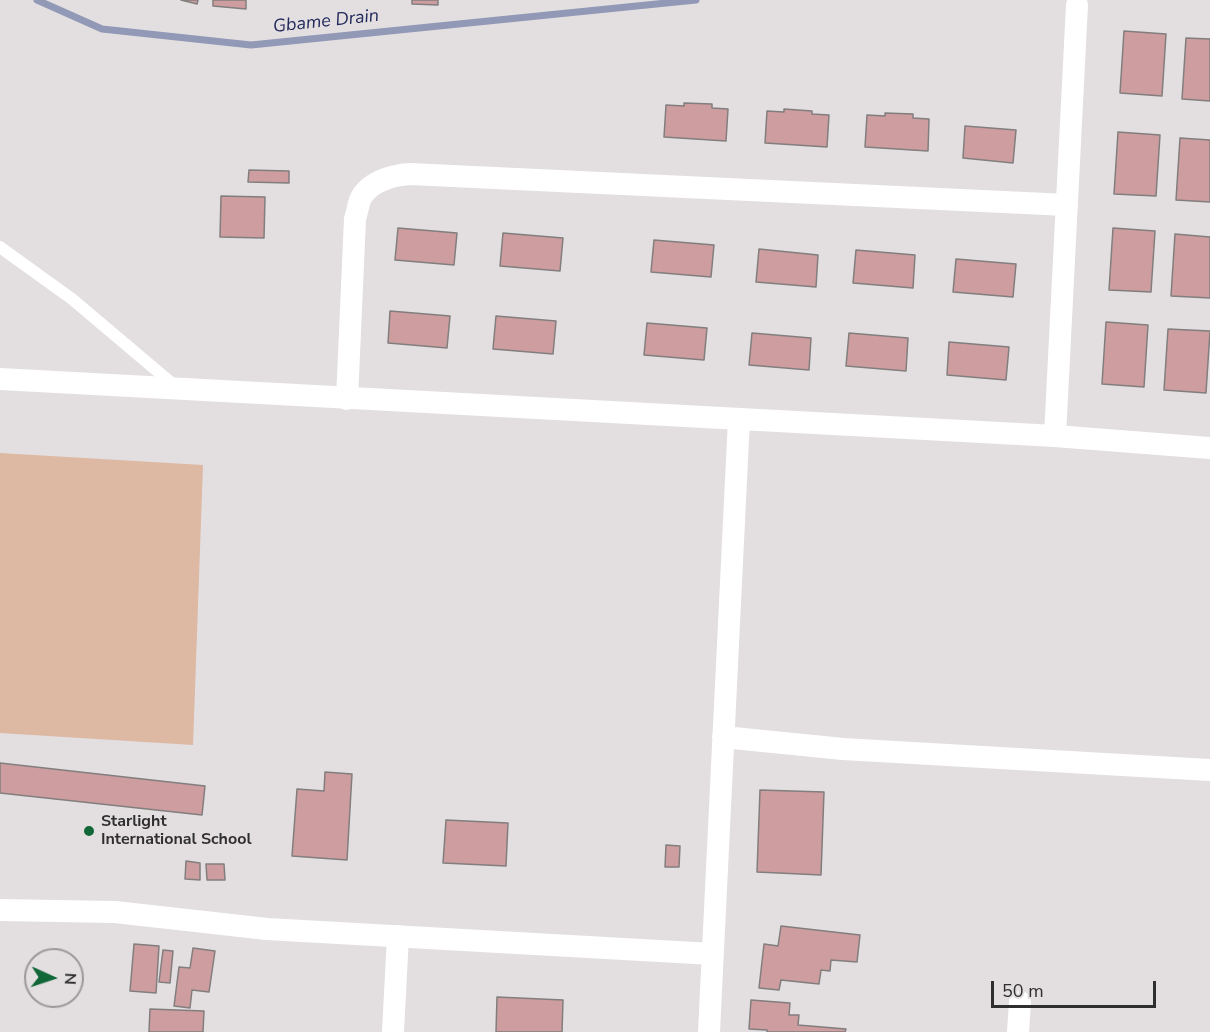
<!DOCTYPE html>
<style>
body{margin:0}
#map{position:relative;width:1210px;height:1032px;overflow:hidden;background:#e3dfe1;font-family:"Nunito Sans",sans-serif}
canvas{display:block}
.north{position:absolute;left:24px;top:948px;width:60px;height:60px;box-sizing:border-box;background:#e3dfe1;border:2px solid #9b999a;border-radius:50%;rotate:93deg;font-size:16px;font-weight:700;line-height:24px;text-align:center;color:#302f30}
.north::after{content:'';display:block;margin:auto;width:21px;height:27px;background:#116738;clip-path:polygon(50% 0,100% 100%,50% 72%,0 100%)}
.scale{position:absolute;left:991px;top:981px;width:165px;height:27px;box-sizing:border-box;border:3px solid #302f30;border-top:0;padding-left:8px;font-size:18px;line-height:21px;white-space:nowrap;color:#302f30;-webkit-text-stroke:4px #e3dfe1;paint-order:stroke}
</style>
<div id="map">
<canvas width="1210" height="1032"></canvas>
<div class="north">N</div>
<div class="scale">50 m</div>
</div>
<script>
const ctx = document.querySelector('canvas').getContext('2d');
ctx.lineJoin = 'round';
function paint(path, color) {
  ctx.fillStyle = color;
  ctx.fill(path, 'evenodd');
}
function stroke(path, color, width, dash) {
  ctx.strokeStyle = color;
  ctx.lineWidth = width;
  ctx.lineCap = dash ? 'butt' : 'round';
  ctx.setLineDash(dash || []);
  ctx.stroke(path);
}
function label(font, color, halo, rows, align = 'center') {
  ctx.font = font + ' "Nunito Sans",sans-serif';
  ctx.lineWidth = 5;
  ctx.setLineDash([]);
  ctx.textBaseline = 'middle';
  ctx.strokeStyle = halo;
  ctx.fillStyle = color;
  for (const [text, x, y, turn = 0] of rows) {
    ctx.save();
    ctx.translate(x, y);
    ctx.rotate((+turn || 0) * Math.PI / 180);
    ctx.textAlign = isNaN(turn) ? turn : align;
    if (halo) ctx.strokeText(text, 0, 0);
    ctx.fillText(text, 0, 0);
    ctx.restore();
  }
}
paint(new Path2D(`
 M 0,453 L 203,465 L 193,745 L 0,733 Z`), '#ddb8a3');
stroke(new Path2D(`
 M 37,0 L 102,29 L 251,45 L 696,0`), '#9299b6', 7);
const building = new Path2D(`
 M 181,0 L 198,0 L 197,4 Z
 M 213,0 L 246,0 L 246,9 L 213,6 Z
 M 412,0 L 438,0 L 438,5 L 412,4 Z
 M 1124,31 L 1166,34 L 1162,96 L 1120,93 Z
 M 1186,38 L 1210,39 L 1210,101 L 1182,99 Z
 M 684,103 L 712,104 L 712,108 L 728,109 L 726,141 L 664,137 L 666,105 L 684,106 Z
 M 784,109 L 812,111 L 812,114 L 829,115 L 827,147 L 765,143 L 767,111 L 784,112 Z
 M 885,113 L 913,114 L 913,118 L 929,119 L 928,151 L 865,147 L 867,115 L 885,116 Z
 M 965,126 L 1016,130 L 1013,163 L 963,158 Z
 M 1118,132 L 1160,135 L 1156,196 L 1114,194 Z
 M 1180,138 L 1210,140 L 1210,202 L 1176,200 Z
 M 249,170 L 289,171 L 289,183 L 248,182 Z
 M 221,196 L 265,197 L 264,238 L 220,237 Z
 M 398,228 L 457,233 L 454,265 L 395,260 Z
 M 1113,228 L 1155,231 L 1151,292 L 1109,290 Z
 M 503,233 L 563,238 L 560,271 L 500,266 Z
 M 1175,234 L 1210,237 L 1210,298 L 1171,296 Z
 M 654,240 L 714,245 L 711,277 L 651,272 Z
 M 759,249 L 818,255 L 816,287 L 756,282 Z
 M 856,250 L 915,255 L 913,288 L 853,283 Z
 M 956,259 L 1016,264 L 1013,297 L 953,292 Z
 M 390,311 L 450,316 L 447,348 L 388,343 Z
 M 496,316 L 556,321 L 553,354 L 493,349 Z
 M 1106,322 L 1148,325 L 1144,387 L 1102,384 Z
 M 647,323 L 707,328 L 704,360 L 644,355 Z
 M 1168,329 L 1210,331 L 1206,393 L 1164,390 Z
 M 752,333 L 811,338 L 809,370 L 749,365 Z
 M 849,333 L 908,338 L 906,371 L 846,366 Z
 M 949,342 L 1009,347 L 1006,380 L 947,375 Z
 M 0,763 L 205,786 L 202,815 L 0,793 Z
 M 325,772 L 352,774 L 347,860 L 292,856 L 297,789 L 324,791 Z
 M 760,790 L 824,792 L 821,875 L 757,872 Z
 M 446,820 L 508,823 L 506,866 L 443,863 Z
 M 666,845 L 680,846 L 679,867 L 665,867 Z
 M 186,861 L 200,863 L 200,880 L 185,879 Z
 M 206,864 L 224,864 L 225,880 L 207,880 Z
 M 781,926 L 860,935 L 857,962 L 831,960 L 830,971 L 821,970 L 819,984 L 781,980 L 779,990 L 759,988 L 764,944 L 778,946 Z
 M 134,944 L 159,946 L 156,993 L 130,991 Z
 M 193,948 L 215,951 L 209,992 L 192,990 L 190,1008 L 174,1006 L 179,967 L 190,968 Z
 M 163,950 L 173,951 L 170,983 L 159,982 Z
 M 497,997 L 563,1000 L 562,1032 L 496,1032 Z
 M 751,1000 L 790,1003 L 789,1015 L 799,1015 L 798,1025 L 846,1029 L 845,1032 L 767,1032 L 767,1030 L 749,1029 Z
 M 150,1009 L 204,1011 L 203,1032 L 149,1032 Z`);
paint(building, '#ce9d9f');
stroke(building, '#827e7e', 1.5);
stroke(new Path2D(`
 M 0,247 L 72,299 L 175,386`), '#fff', 12);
stroke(new Path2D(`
 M 0,379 L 1055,436 L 1210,448
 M 347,399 L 355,219 C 357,213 358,206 360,200 C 368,182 392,175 410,174 L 1067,205
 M 1055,436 L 1077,5
 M 723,737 L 843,749 L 1210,770
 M 0,910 L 115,912 L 267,929 L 713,954
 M 393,1032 L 398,936
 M 709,1032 L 739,419
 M 1018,1032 L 1020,1002`), '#fff', 22);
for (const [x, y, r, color] of [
 [89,831,6,"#116738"]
]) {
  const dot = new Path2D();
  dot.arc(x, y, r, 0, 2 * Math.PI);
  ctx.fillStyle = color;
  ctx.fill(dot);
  stroke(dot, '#e3dfe1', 2);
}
label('bold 16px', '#302f30', '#e3dfe1', [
 ["Starlight",101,822],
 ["International School",101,840]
], 'left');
label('italic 18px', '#22295b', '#e3dfe1', [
 ["Gbame Drain",326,22,-6]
]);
</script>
